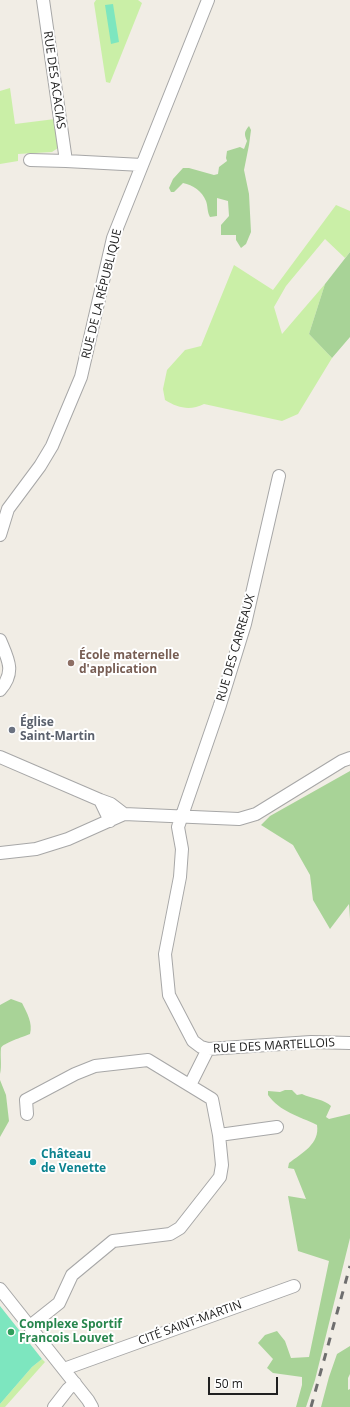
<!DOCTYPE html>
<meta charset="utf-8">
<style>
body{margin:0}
#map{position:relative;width:350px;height:1407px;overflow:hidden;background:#f1ede5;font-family:"Open Sans",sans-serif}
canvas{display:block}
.scale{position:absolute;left:208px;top:1377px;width:70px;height:18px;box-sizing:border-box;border:2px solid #202020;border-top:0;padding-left:5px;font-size:12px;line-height:14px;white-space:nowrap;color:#202020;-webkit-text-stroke:3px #fff;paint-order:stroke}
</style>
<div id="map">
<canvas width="350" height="1407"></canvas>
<div class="scale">50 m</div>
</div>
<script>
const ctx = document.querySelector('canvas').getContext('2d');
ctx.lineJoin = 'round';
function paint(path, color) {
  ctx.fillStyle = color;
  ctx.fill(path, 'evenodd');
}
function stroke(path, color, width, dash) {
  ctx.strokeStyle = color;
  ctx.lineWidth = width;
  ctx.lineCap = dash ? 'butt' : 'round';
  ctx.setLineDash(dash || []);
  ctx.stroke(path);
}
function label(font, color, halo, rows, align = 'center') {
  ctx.font = font + ' "Open Sans",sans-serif';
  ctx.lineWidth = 4;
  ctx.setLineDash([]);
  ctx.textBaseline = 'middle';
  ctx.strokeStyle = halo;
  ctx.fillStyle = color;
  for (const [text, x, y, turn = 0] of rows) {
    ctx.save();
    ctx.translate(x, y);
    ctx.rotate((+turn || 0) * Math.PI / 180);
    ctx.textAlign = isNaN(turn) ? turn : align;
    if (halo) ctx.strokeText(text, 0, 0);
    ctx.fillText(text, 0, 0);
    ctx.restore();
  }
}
paint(new Path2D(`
 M 96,0 L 138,0 L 142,3 L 110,83 L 106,82 L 94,3 Z
 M 10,88 L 15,124 L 55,119 L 59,145 L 58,148 L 52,152 L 18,154 L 18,161 L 0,164 L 0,91 Z
 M 336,205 L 350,211 L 350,252 L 345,258 L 325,239 L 286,286 L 274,307 L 282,334 L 325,284 L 309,334 L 332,358 L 298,414 L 282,421 L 204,404 C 190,411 178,408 165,400 L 163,389 L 167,370 L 185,350 L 201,346 L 234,265 L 273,290 Z
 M 42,1359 L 45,1362 L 5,1407 L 0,1407 L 0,1404 L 32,1367 Z`), '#caefa7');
paint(new Path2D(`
 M 249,126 L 251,130 L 249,145 L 244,170 L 249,194 L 251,232 L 246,244 L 241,248 L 236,240 L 236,235 L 221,235 L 221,225 L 229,216 L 228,201 L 217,198 L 217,216 L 210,217 C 207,212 208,206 206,201 C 202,191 193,185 183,183 L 174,192 L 171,192 L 169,188 L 173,179 L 183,168 L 189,168 L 214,175 L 218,174 L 219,167 L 227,161 L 226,158 L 227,151 L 240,147 L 244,149 L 247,141 C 244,134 244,132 249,126 Z
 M 350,252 L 350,337 L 332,358 L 309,334 L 325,284 Z
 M 350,771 L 350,919 L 349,904 L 330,929 L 313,900 L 310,875 L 293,845 L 261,825 L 270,816 Z
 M 11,999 L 22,1003 C 27,1013 33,1023 30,1034 C 23,1037 3,1043 1,1048 C 0,1056 2,1066 0,1074 L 0,1005 Z
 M 0,1080 L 6,1095 L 9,1121 L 0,1137 Z
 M 285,1090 L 292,1090 L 297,1095 L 302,1094 C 310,1098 326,1100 331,1106 L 326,1117 L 329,1119 L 350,1114 L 350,1238 L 315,1380 L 306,1407 L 296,1407 L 302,1385 L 302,1377 L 273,1373 L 267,1368 L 273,1359 L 258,1343 L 265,1335 L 277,1331 L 285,1341 L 291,1358 L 309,1357 L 329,1261 L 298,1251 L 288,1196 L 306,1199 L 294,1169 L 288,1168 L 289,1163 C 302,1153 320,1144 317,1125 C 299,1116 280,1112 268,1095 L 268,1091 L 280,1092 Z
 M 350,1346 L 350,1374 L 348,1378 L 348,1390 L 350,1389 L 350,1407 L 321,1407 L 329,1377 L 337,1354 Z`), '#a8d397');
paint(new Path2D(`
 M 113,4 L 119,42 L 111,44 L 105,5 Z
 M 0,1306 L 42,1359 L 32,1367 L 0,1404 Z`), '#7de6bf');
const minor = new Path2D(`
 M 43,0 L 66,161
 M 30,160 L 66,161 L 142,165
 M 279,476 L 245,624 L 220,705 L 178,827 L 182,849 L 180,877 L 165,954 L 169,995 L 193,1041 L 201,1047 L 208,1049 L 311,1042 L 350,1043
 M 0,535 L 8,509 L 40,466 L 52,446 L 81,377 L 113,238 L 208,0
 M 0,640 C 8,659 16,672 0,690
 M 0,757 L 100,800
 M 110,821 L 100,800 L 111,804 L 124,814
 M 0,853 L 36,849 L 68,839 L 124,814 L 239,819 L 256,814 L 342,761 L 350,758
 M 190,1085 L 208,1049
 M 27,1114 L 26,1100 L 75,1074 L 95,1066 L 148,1060 L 212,1099 L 219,1135 L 222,1165 L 220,1177 L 180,1228 L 170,1234 L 113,1241 L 72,1275 L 59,1303 L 30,1326
 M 219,1135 L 277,1127
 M 0,1289 L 88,1400 L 92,1407
 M 64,1369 L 294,1286
 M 54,1407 L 68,1389 L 75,1383`);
stroke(minor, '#a7a7a7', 14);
stroke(minor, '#fff', 12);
stroke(new Path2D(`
 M 311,1407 L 350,1266`), '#6e6e6e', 3, [8, 8]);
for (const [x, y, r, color] of [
 [71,663,4,"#8d6e63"],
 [12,730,4,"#6b7280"],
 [33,1162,4,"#0f9aa8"],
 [11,1332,4,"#2e9e5b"]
]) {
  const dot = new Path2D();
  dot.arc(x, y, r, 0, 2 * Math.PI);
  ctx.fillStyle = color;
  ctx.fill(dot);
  stroke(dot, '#fff', 1.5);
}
label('12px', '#202020', '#fff', [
 ["RUE DES ACACIAS",54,80,82],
 ["RUE DE LA RÉPUBLIQUE",102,294,-76],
 ["RUE DES CARREAUX",236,648,-74],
 ["RUE DES MARTELLOIS",274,1046,-3],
 ["CITÉ SAINT-MARTIN",190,1323,-20]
]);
label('bold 12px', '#785e54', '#fff', [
 ["École maternelle",79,656],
 ["d'application",79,670]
], 'left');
label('bold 12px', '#5b616d', '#fff', [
 ["Église",20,723],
 ["Saint-Martin",20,737]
], 'left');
label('bold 12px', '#0d838f', '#fff', [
 ["Château",41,1155],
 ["de Venette",41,1169]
], 'left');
label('bold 12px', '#27864d', '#fff', [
 ["Complexe Sportif",19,1325],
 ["Francois Louvet",19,1339]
], 'left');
</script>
